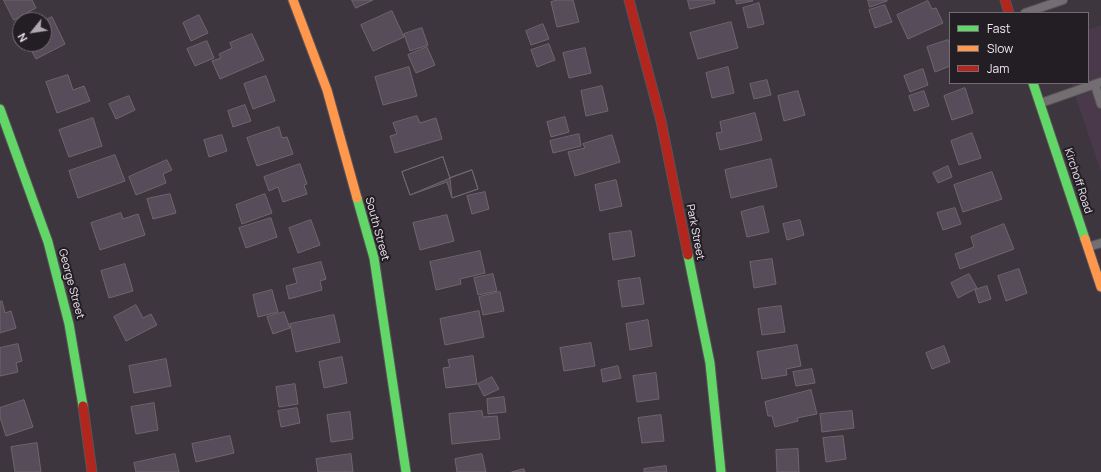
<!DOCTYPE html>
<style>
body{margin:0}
#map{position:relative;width:1101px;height:472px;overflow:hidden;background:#3d363e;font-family:Manrope,sans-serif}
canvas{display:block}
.legend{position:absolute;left:949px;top:12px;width:140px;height:72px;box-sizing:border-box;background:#231d24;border:1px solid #746d75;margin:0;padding:5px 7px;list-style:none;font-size:12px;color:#eee6ef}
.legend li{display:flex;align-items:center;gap:8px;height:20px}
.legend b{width:20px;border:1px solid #746d75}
.north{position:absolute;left:12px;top:12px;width:40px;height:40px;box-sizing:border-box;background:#231d24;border:1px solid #746d75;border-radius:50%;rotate:240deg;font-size:11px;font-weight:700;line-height:16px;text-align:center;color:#eee6ef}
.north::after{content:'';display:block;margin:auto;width:14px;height:18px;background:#b0a8b1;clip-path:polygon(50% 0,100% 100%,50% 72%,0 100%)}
</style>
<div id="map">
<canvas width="1101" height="472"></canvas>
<ul class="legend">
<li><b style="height:5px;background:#63d668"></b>Fast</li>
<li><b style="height:5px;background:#ff974d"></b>Slow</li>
<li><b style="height:5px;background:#b3261e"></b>Jam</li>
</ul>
<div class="north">N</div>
</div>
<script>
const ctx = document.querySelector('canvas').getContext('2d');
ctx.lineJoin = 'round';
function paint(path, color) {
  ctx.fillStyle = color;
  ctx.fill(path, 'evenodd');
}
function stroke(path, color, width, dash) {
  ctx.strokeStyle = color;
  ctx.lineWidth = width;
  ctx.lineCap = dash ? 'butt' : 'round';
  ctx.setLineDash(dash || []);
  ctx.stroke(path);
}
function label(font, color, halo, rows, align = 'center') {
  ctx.font = font + ' Manrope,sans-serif';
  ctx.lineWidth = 4;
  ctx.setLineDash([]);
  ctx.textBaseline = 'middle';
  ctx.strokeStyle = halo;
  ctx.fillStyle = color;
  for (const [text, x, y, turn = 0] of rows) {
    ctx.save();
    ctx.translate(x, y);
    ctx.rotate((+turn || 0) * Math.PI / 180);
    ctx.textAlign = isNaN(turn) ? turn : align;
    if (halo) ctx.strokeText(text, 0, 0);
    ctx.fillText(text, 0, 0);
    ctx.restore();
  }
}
paint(new Path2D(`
 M 1101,25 L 1101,172 L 1071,83 L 1088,83 L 1088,30 Z`), '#49394b');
const building = new Path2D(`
 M 4,0 L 32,0 L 36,8 L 14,20 Z
 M 352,0 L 373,0 L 356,8 Z
 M 558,0 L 573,0 L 579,22 L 557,27 L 551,2 Z
 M 688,0 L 714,0 L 715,3 L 690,9 Z
 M 736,0 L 752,0 L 753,1 L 737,4 Z
 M 868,0 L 887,0 L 887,1 L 870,7 Z
 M 928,1 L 932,9 L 936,8 L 943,23 L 908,39 L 897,15 Z
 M 759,3 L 764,24 L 748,28 L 743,8 Z
 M 885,5 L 892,22 L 875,28 L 869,10 Z
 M 392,11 L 404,37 L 373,51 L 361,25 Z
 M 199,15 L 208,33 L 191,41 L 183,23 Z
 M 52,17 L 65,44 L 36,59 L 31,50 L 29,51 L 26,44 L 44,44 L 44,21 Z
 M 731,22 L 738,48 L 698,59 L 690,33 Z
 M 543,24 L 549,39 L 531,45 L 526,31 Z
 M 422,28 L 428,45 L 410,51 L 404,34 Z
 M 252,34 L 264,60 L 220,79 L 212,61 L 221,58 L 219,54 L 232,48 L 230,43 Z
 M 948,40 L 950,45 L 950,66 L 935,72 L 927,47 Z
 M 207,41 L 214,58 L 195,66 L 187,49 Z
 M 549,44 L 555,60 L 537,67 L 531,50 Z
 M 427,47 L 435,65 L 416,73 L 408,55 Z
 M 585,48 L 591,73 L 569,78 L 563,53 Z
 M 409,67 L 417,96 L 383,105 L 375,77 Z
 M 728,67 L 734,93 L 712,98 L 706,73 Z
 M 923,69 L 928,85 L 910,92 L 904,76 Z
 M 68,75 L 73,90 L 84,86 L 90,101 L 57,113 L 46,82 Z
 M 266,76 L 275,101 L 253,109 L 244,84 Z
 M 767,80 L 771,95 L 754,99 L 750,84 Z
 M 602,86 L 608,111 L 586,116 L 581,91 Z
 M 965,88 L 973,113 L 952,120 L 944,96 Z
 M 798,91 L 805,115 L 784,121 L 778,96 Z
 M 924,91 L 929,106 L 914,111 L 909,96 Z
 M 129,96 L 135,110 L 116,119 L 109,104 Z
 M 245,105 L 251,121 L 233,127 L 228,111 Z
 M 755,113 L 762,140 L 720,150 L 716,133 L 722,132 L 720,122 Z
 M 417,116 L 420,123 L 436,118 L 442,139 L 395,153 L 390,136 L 397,134 L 393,123 Z
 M 565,117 L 569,132 L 551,137 L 547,122 Z
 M 93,118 L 102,146 L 69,157 L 59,130 Z
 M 279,127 L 282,138 L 287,137 L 293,154 L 257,166 L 247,138 Z
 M 972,133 L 981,158 L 959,165 L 951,141 Z
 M 579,134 L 581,146 L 553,153 L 550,141 Z
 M 222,135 L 227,151 L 209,157 L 204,140 Z
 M 612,135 L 620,162 L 575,176 L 568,152 L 585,148 L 583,144 Z
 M 115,155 L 125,181 L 78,198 L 69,171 Z
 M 443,157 L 450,178 L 410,195 L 402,172 Z
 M 443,157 L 450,178 L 472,170 L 478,189 L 452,198 L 447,182 L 410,195 L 402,172 Z
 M 771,159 L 777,187 L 731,198 L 725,170 Z
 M 167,160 L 172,170 L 163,174 L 166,183 L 136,195 L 129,177 Z
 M 300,164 L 307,184 L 304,185 L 307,194 L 283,202 L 278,187 L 269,191 L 264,177 Z
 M 948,166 L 952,177 L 938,183 L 933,173 Z
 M 472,170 L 478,189 L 452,198 L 450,178 Z
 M 992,172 L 1002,199 L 963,212 L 954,185 Z
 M 616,180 L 622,206 L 600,211 L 595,185 Z
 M 485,192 L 489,209 L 472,214 L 467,196 Z
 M 170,194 L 176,213 L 153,219 L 147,199 Z
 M 265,194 L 272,213 L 242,224 L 236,205 Z
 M 763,206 L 769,232 L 747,237 L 741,212 Z
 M 955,208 L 961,224 L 943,230 L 937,213 Z
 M 121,213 L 123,219 L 138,214 L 145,235 L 100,250 L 91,223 Z
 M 447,215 L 454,241 L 420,250 L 413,223 Z
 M 271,218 L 277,237 L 246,248 L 239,228 Z
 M 311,220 L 320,245 L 298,253 L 289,228 Z
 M 800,220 L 804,235 L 787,240 L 783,224 Z
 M 1004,224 L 1014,249 L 960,269 L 955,254 L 974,247 L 971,237 Z
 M 631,231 L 635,256 L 613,260 L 609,234 Z
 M 480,251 L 485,273 L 460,279 L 461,284 L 436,290 L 430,262 Z
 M 772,259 L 776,284 L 754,288 L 750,262 Z
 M 321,262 L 326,279 L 320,281 L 322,290 L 289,299 L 286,286 L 297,283 L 293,269 Z
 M 125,264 L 133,291 L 109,298 L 101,271 Z
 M 1019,269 L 1027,293 L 1006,301 L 998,276 Z
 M 493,274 L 497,291 L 478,295 L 474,278 Z
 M 969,274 L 977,288 L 958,298 L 951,283 Z
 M 640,278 L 644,304 L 622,307 L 618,281 Z
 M 987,286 L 991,299 L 979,303 L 975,290 Z
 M 272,290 L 278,312 L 258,317 L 253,295 Z
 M 500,292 L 504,311 L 483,315 L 479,297 Z
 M 2,301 L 5,313 L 11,311 L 16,328 L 0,333 L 0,302 Z
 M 136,305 L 143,318 L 151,314 L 157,325 L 126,341 L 114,317 Z
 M 781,306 L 785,332 L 762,335 L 758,309 Z
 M 479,311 L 484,337 L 445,345 L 440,319 Z
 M 284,312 L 290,328 L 273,334 L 267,317 Z
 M 334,315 L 340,342 L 296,352 L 290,324 Z
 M 648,320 L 652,346 L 630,350 L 626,324 Z
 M 591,343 L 595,366 L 564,371 L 560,348 Z
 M 18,344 L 22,361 L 16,363 L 18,372 L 0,376 L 0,348 Z
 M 797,345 L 801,366 L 786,369 L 787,375 L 762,379 L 757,352 Z
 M 944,346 L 950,362 L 932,369 L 926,353 Z
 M 473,356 L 477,384 L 446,388 L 443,368 L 450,367 L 448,360 Z
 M 342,357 L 347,383 L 324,388 L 319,362 Z
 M 166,359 L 171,386 L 134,393 L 129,366 Z
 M 618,366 L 621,378 L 603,382 L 601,370 Z
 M 812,369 L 815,383 L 796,386 L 793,372 Z
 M 656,373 L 659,399 L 637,402 L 633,376 Z
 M 492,377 L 499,389 L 484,396 L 478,384 Z
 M 295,384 L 298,404 L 279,407 L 276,387 Z
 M 811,390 L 817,414 L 797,418 L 798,421 L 775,427 L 772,416 L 768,416 L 765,402 Z
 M 504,397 L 506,412 L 488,414 L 487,399 Z
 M 24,400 L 33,427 L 6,436 L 0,417 L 0,408 Z
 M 154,403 L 158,430 L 136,434 L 131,407 Z
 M 297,408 L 300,423 L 281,427 L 278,411 Z
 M 482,411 L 483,417 L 497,416 L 500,439 L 452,444 L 449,414 Z
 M 852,411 L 854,428 L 822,432 L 820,414 Z
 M 350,412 L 353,439 L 331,442 L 327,415 Z
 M 661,415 L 664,441 L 642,443 L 638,418 Z
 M 230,436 L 234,453 L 196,462 L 192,444 Z
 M 843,436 L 846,459 L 826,462 L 823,438 Z
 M 37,443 L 41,472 L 15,472 L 11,447 Z
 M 798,449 L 799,472 L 777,472 L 776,450 Z
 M 175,454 L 179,472 L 136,472 L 134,463 Z
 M 351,454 L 353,472 L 318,472 L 316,459 Z
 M 482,454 L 486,472 L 457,472 L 455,459 Z
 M 666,466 L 667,472 L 644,472 L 644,469 Z
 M 524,469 L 525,472 L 512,472 Z`);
paint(building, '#574c59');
stroke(building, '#6d676d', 1);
const lane = new Path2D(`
 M 1025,13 L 1063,0
 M 1095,85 L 1101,104
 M 1041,103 L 1101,82
 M 1088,247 L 1101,243`);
const fast = new Path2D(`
 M 1033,83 L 1085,239
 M 0,109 L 48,242 L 69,324 L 83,406
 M 357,198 L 374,258 L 406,472
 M 688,255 L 710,363 L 721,472`);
const slow = new Path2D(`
 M 293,0 L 327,90 L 357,198
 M 1085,239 L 1101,287`);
const jam = new Path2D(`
 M 629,0 L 661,121 L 688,255
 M 1005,0 L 1009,13
 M 83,406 L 92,472`);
stroke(lane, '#585359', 10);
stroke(fast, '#585359', 11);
stroke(slow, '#585359', 11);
stroke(jam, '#585359', 11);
stroke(lane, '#736e71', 8);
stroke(fast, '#63d668', 9);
stroke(slow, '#ff974d', 9);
stroke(jam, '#b3261e', 9);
label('11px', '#eee6ef', '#231d24', [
 ["Kirchoff Road",1078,181,72],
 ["South Street",377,229,75],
 ["Park Street",695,232,79],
 ["George Street",71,284,75]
]);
</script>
